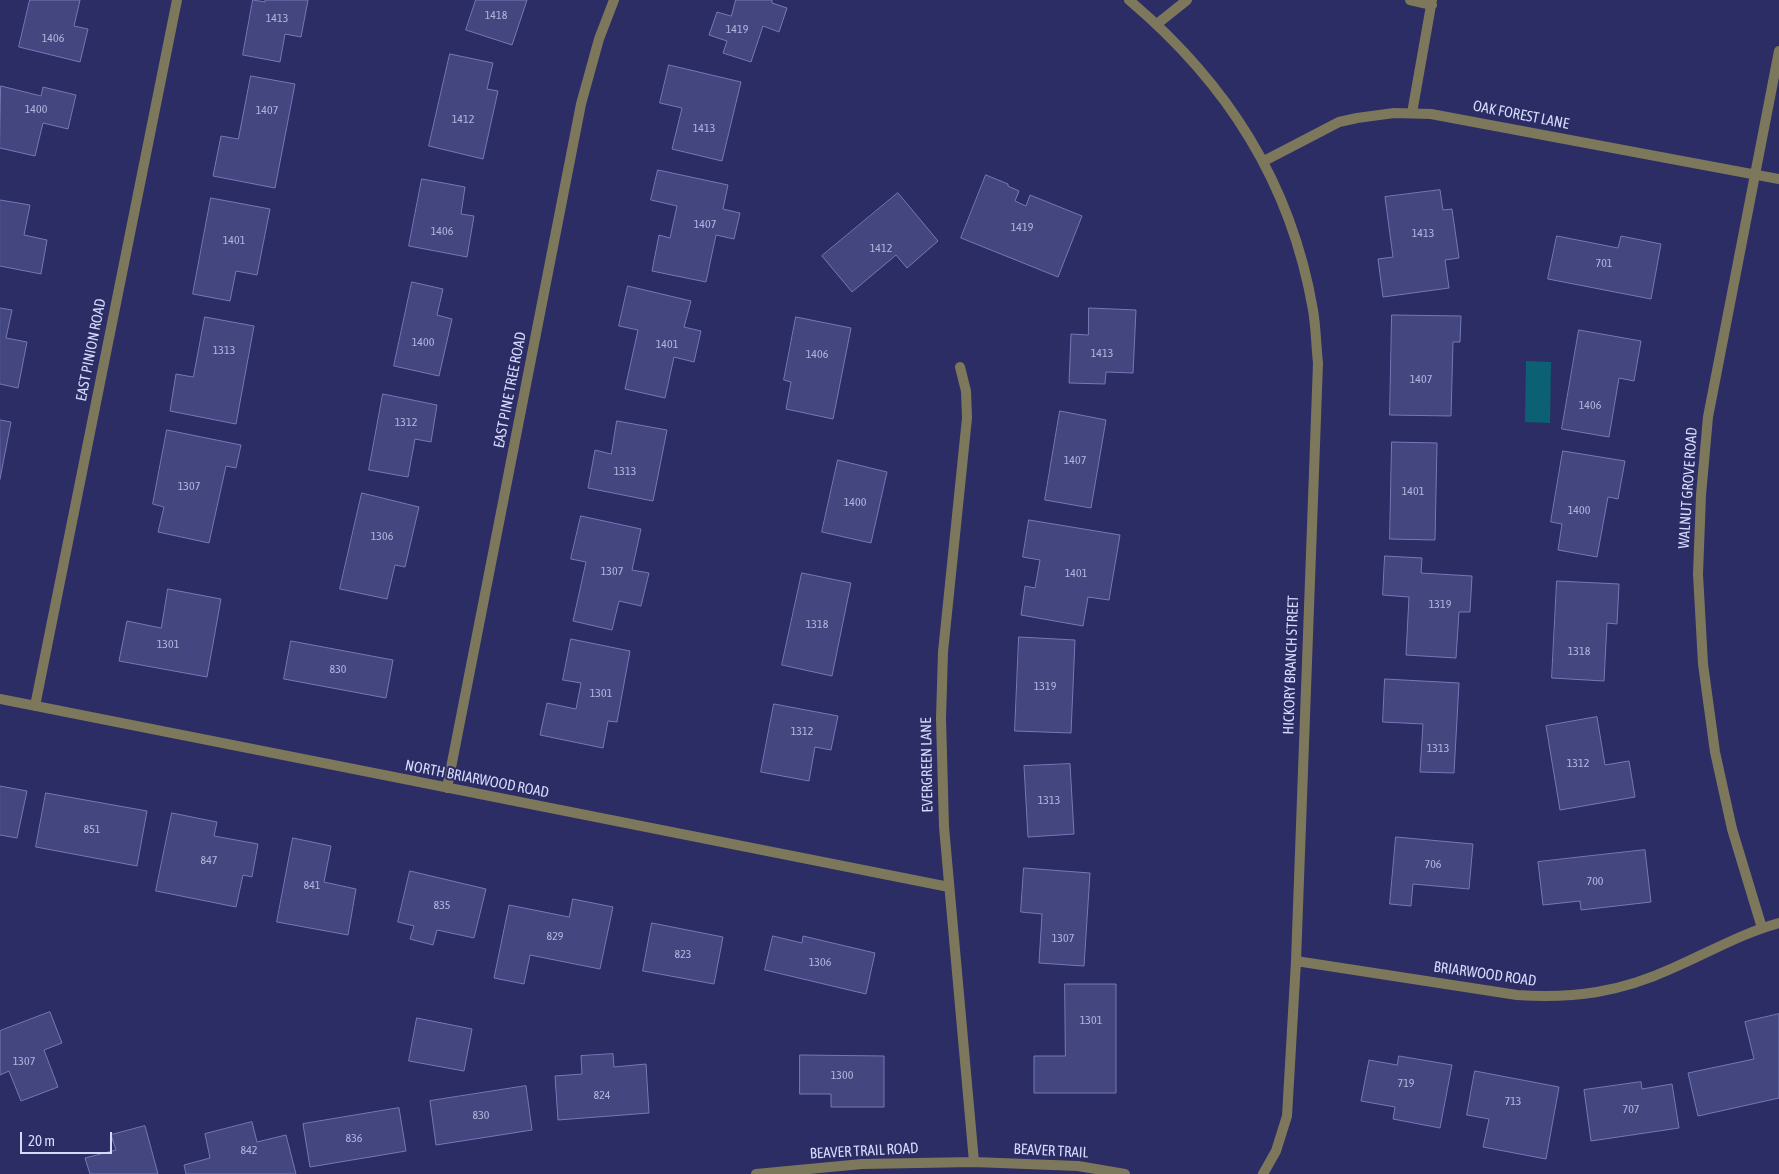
<!DOCTYPE html>
<style>
body{margin:0}
#map{position:relative;width:1779px;height:1174px;overflow:hidden;background:#2c2d64;font-family:"Asap Condensed",sans-serif}
canvas{display:block}
.scale{position:absolute;left:20px;top:1132px;width:92px;height:22px;box-sizing:border-box;border:2px solid #d5dafc;border-top:0;padding-left:6px;font-size:15px;line-height:18px;white-space:nowrap;color:#d5dafc;-webkit-text-stroke:4px #2c2d64;paint-order:stroke}
</style>
<div id="map">
<canvas width="1779" height="1174"></canvas>
<div class="scale">20 m</div>
</div>
<script>
const ctx = document.querySelector('canvas').getContext('2d');
ctx.lineJoin = 'round';
function paint(path, color) {
  ctx.fillStyle = color;
  ctx.fill(path, 'evenodd');
}
function stroke(path, color, width, dash) {
  ctx.strokeStyle = color;
  ctx.lineWidth = width;
  ctx.lineCap = dash ? 'butt' : 'round';
  ctx.setLineDash(dash || []);
  ctx.stroke(path);
}
function label(font, color, halo, rows, align = 'center') {
  ctx.font = font + ' "Asap Condensed",sans-serif';
  ctx.lineWidth = 4;
  ctx.setLineDash([]);
  ctx.textBaseline = 'middle';
  ctx.strokeStyle = halo;
  ctx.fillStyle = color;
  for (const [text, x, y, turn = 0] of rows) {
    ctx.save();
    ctx.translate(x, y);
    ctx.rotate((+turn || 0) * Math.PI / 180);
    ctx.textAlign = isNaN(turn) ? turn : align;
    if (halo) ctx.strokeText(text, 0, 0);
    ctx.fillText(text, 0, 0);
    ctx.restore();
  }
}
paint(new Path2D(`
 M 1526,361 L 1551,362 L 1550,423 L 1525,422 Z`), '#0b6074');
const building = new Path2D(`
 M 30,0 L 80,0 L 74,26 L 88,29 L 80,62 L 19,47 Z
 M 253,0 L 265,2 L 265,0 L 308,0 L 301,37 L 285,34 L 280,62 L 243,55 Z
 M 476,0 L 527,0 L 512,45 L 466,30 Z
 M 736,0 L 772,0 L 772,3 L 787,8 L 779,32 L 763,26 L 751,62 L 723,53 L 727,41 L 709,35 L 717,12 L 731,16 Z
 M 450,54 L 493,63 L 487,89 L 498,91 L 483,159 L 429,146 Z
 M 669,65 L 741,82 L 722,161 L 672,149 L 682,108 L 660,103 Z
 M 251,76 L 295,84 L 275,188 L 213,176 L 221,136 L 238,139 Z
 M 1,86 L 41,96 L 43,87 L 76,95 L 68,129 L 43,123 L 35,156 L 0,148 Z
 M 658,170 L 728,185 L 723,209 L 740,213 L 734,239 L 716,235 L 706,282 L 652,271 L 659,235 L 670,238 L 677,206 L 651,200 Z
 M 986,175 L 1008,184 L 1008,186 L 1019,191 L 1015,201 L 1026,206 L 1030,195 L 1082,216 L 1058,277 L 961,238 Z
 M 422,179 L 465,187 L 461,214 L 474,216 L 467,257 L 409,246 Z
 M 1440,190 L 1443,210 L 1452,209 L 1459,258 L 1445,260 L 1449,288 L 1383,297 L 1378,259 L 1393,257 L 1385,197 Z
 M 898,193 L 938,241 L 907,268 L 896,255 L 852,292 L 822,256 Z
 M 211,198 L 270,209 L 257,275 L 236,271 L 230,301 L 193,294 Z
 M 0,200 L 30,205 L 24,235 L 47,240 L 41,274 L 0,266 Z
 M 1557,236 L 1618,248 L 1621,236 L 1661,244 L 1651,299 L 1548,279 Z
 M 412,282 L 443,289 L 437,315 L 452,319 L 439,376 L 394,366 Z
 M 628,286 L 691,301 L 684,327 L 701,331 L 694,362 L 674,357 L 665,398 L 625,389 L 638,330 L 619,326 Z
 M 0,308 L 12,310 L 6,338 L 27,342 L 18,388 L 0,384 Z
 M 1089,308 L 1136,310 L 1133,373 L 1106,372 L 1105,384 L 1069,383 L 1071,334 L 1088,335 Z
 M 1392,315 L 1461,316 L 1460,342 L 1453,342 L 1451,416 L 1390,415 Z
 M 205,317 L 254,326 L 236,424 L 170,411 L 176,374 L 193,377 Z
 M 796,317 L 851,328 L 833,419 L 786,409 L 791,382 L 784,380 Z
 M 1579,330 L 1641,341 L 1634,381 L 1619,378 L 1609,437 L 1562,429 Z
 M 383,394 L 437,405 L 431,442 L 415,439 L 408,477 L 369,470 Z
 M 1060,411 L 1106,420 L 1091,508 L 1045,500 Z
 M 0,420 L 11,422 L 0,479 Z
 M 617,421 L 667,430 L 653,501 L 588,488 L 595,450 L 611,454 Z
 M 167,430 L 241,445 L 236,468 L 226,466 L 209,543 L 158,532 L 164,507 L 153,504 Z
 M 1392,442 L 1437,443 L 1435,540 L 1390,539 Z
 M 1563,451 L 1625,461 L 1618,499 L 1608,497 L 1597,557 L 1558,550 L 1562,524 L 1551,522 Z
 M 838,460 L 887,472 L 871,543 L 822,532 Z
 M 362,493 L 419,507 L 405,567 L 395,565 L 387,599 L 340,589 Z
 M 581,516 L 641,529 L 632,570 L 649,573 L 641,606 L 619,601 L 612,630 L 573,621 L 586,562 L 571,559 Z
 M 1029,520 L 1120,535 L 1109,600 L 1088,597 L 1083,626 L 1021,615 L 1025,586 L 1035,588 L 1040,560 L 1023,557 Z
 M 1385,556 L 1422,558 L 1421,573 L 1472,576 L 1470,612 L 1459,612 L 1456,658 L 1406,655 L 1409,597 L 1383,595 Z
 M 802,573 L 851,583 L 832,676 L 782,665 Z
 M 1557,581 L 1619,584 L 1617,624 L 1607,623 L 1604,681 L 1552,678 Z
 M 168,589 L 221,599 L 207,677 L 119,661 L 127,621 L 161,628 Z
 M 1019,637 L 1075,640 L 1071,733 L 1015,731 Z
 M 571,639 L 630,651 L 617,722 L 608,721 L 603,748 L 540,735 L 547,703 L 576,709 L 581,683 L 563,680 Z
 M 291,641 L 393,660 L 386,698 L 284,679 Z
 M 1385,679 L 1459,683 L 1454,773 L 1420,772 L 1423,724 L 1383,722 Z
 M 774,704 L 838,716 L 831,750 L 815,747 L 809,781 L 761,772 Z
 M 1597,717 L 1605,765 L 1629,761 L 1635,797 L 1560,810 L 1546,726 Z
 M 1070,764 L 1074,834 L 1028,837 L 1024,766 Z
 M 0,786 L 27,791 L 17,838 L 0,835 Z
 M 46,793 L 147,811 L 137,866 L 36,847 Z
 M 172,813 L 217,822 L 214,836 L 258,844 L 252,877 L 243,875 L 236,907 L 156,891 Z
 M 1396,837 L 1473,844 L 1469,889 L 1413,884 L 1411,906 L 1390,904 Z
 M 293,838 L 331,846 L 324,882 L 356,889 L 348,935 L 277,922 Z
 M 1645,850 L 1651,902 L 1581,910 L 1580,901 L 1543,905 L 1538,862 Z
 M 1024,868 L 1090,873 L 1084,966 L 1039,963 L 1042,914 L 1021,912 Z
 M 410,871 L 486,889 L 474,938 L 437,930 L 433,945 L 410,939 L 414,926 L 398,922 Z
 M 573,899 L 613,907 L 600,969 L 530,955 L 524,984 L 494,978 L 509,905 L 569,917 Z
 M 652,923 L 723,937 L 714,984 L 643,971 Z
 M 773,936 L 802,943 L 803,936 L 875,953 L 866,994 L 765,970 Z
 M 1065,984 L 1116,984 L 1116,1093 L 1034,1093 L 1034,1056 L 1065,1056 Z
 M 50,1012 L 62,1043 L 44,1050 L 58,1087 L 21,1101 L 9,1071 L 0,1075 L 0,1031 Z
 M 1779,1014 L 1779,1098 L 1698,1116 L 1688,1073 L 1754,1059 L 1745,1022 Z
 M 417,1018 L 472,1029 L 464,1071 L 409,1061 Z
 M 613,1054 L 614,1067 L 646,1064 L 649,1113 L 558,1120 L 555,1076 L 582,1074 L 581,1056 Z
 M 800,1055 L 884,1056 L 884,1107 L 831,1107 L 831,1094 L 800,1094 Z
 M 1399,1056 L 1452,1065 L 1440,1128 L 1393,1119 L 1395,1107 L 1361,1101 L 1369,1060 L 1397,1065 Z
 M 1475,1071 L 1559,1087 L 1546,1159 L 1483,1147 L 1489,1119 L 1467,1115 Z
 M 1641,1082 L 1642,1089 L 1672,1084 L 1679,1128 L 1591,1141 L 1584,1090 Z
 M 526,1086 L 532,1130 L 436,1145 L 430,1101 Z
 M 399,1108 L 406,1151 L 310,1167 L 303,1124 Z
 M 252,1122 L 257,1142 L 286,1135 L 296,1174 L 186,1174 L 184,1165 L 210,1158 L 205,1134 Z
 M 145,1126 L 158,1174 L 90,1174 L 85,1158 L 116,1150 L 111,1135 Z`);
paint(building, '#43467f');
stroke(building, '#7479b7', 1);
stroke(new Path2D(`
 M 1410,0 L 1432,5
 M 1157,24 L 1187,0
 M 1412,113 L 1432,0`), '#7d785b', 10);
stroke(new Path2D(`
 M 1129,0 C 1227,83 1291,182 1313,310 C 1316,327 1316,345 1318,363 L 1296,961 L 1287,1116 L 1276,1151 L 1263,1174
 M 1264,161 L 1339,122 L 1357,118 L 1394,113 L 1431,114 L 1779,179
 M 960,367 L 966,391 L 967,418 L 943,652 L 941,718 L 944,827 L 974,1162
 M 0,699 L 949,887
 M 35,706 L 177,0
 M 447,788 L 581,104 L 599,39 L 614,0
 M 1762,928 L 1732,829 L 1715,752 L 1703,664 L 1698,574 L 1701,495 L 1708,417 L 1779,51
 M 1296,961 L 1517,995 C 1574,999 1621,992 1673,968 C 1708,953 1742,933 1779,923
 M 756,1174 L 862,1164 L 974,1162 L 1078,1166 L 1125,1174`), '#7d785b', 10);
label('12px', '#b0b5dd', null, [
 ["1418",496,15],
 ["1413",277,18],
 ["1419",737,29],
 ["1406",53,38],
 ["1400",36,109],
 ["1407",267,110],
 ["1412",463,119],
 ["1413",704,128],
 ["1407",705,224],
 ["1419",1022,227],
 ["1406",442,231],
 ["1413",1423,233],
 ["1401",234,240],
 ["1412",881,248],
 ["701",1604,263],
 ["1400",423,342],
 ["1401",667,344],
 ["1313",224,350],
 ["1413",1102,353],
 ["1406",817,354],
 ["1407",1421,379],
 ["1406",1590,405],
 ["1312",406,422],
 ["1407",1075,460],
 ["1313",625,471],
 ["1307",189,486],
 ["1401",1413,491],
 ["1400",855,502],
 ["1400",1579,510],
 ["1306",382,536],
 ["1307",612,571],
 ["1401",1076,573],
 ["1319",1440,604],
 ["1318",817,624],
 ["1301",168,644],
 ["1318",1579,651],
 ["830",338,669],
 ["1319",1045,686],
 ["1301",601,693],
 ["1312",802,731],
 ["1313",1438,748],
 ["1312",1578,763],
 ["1313",1049,800],
 ["851",92,829],
 ["847",209,860],
 ["706",1433,864],
 ["700",1595,881],
 ["841",312,885],
 ["835",442,905],
 ["829",555,936],
 ["1307",1063,938],
 ["823",683,954],
 ["1306",820,962],
 ["1301",1091,1020],
 ["1307",24,1061],
 ["1300",842,1075],
 ["719",1406,1083],
 ["824",602,1095],
 ["713",1513,1101],
 ["707",1631,1109],
 ["830",481,1115],
 ["836",354,1138],
 ["842",249,1150]
]);
label('15px', '#d5dafc', '#2c2d64', [
 ["OAK FOREST LANE",1521,115,11],
 ["EAST PINION ROAD",91,350,-79],
 ["EAST PINE TREE ROAD",510,390,-79],
 ["WALNUT GROVE ROAD",1688,488,-86],
 ["HICKORY BRANCH STREET",1291,665,-88],
 ["EVERGREEN LANE",927,765,-91],
 ["NORTH BRIARWOOD ROAD",477,779,11],
 ["BRIARWOOD ROAD",1485,974,8],
 ["BEAVER TRAIL ROAD",864,1151,-3],
 ["BEAVER TRAIL",1051,1151,3]
]);
</script>
